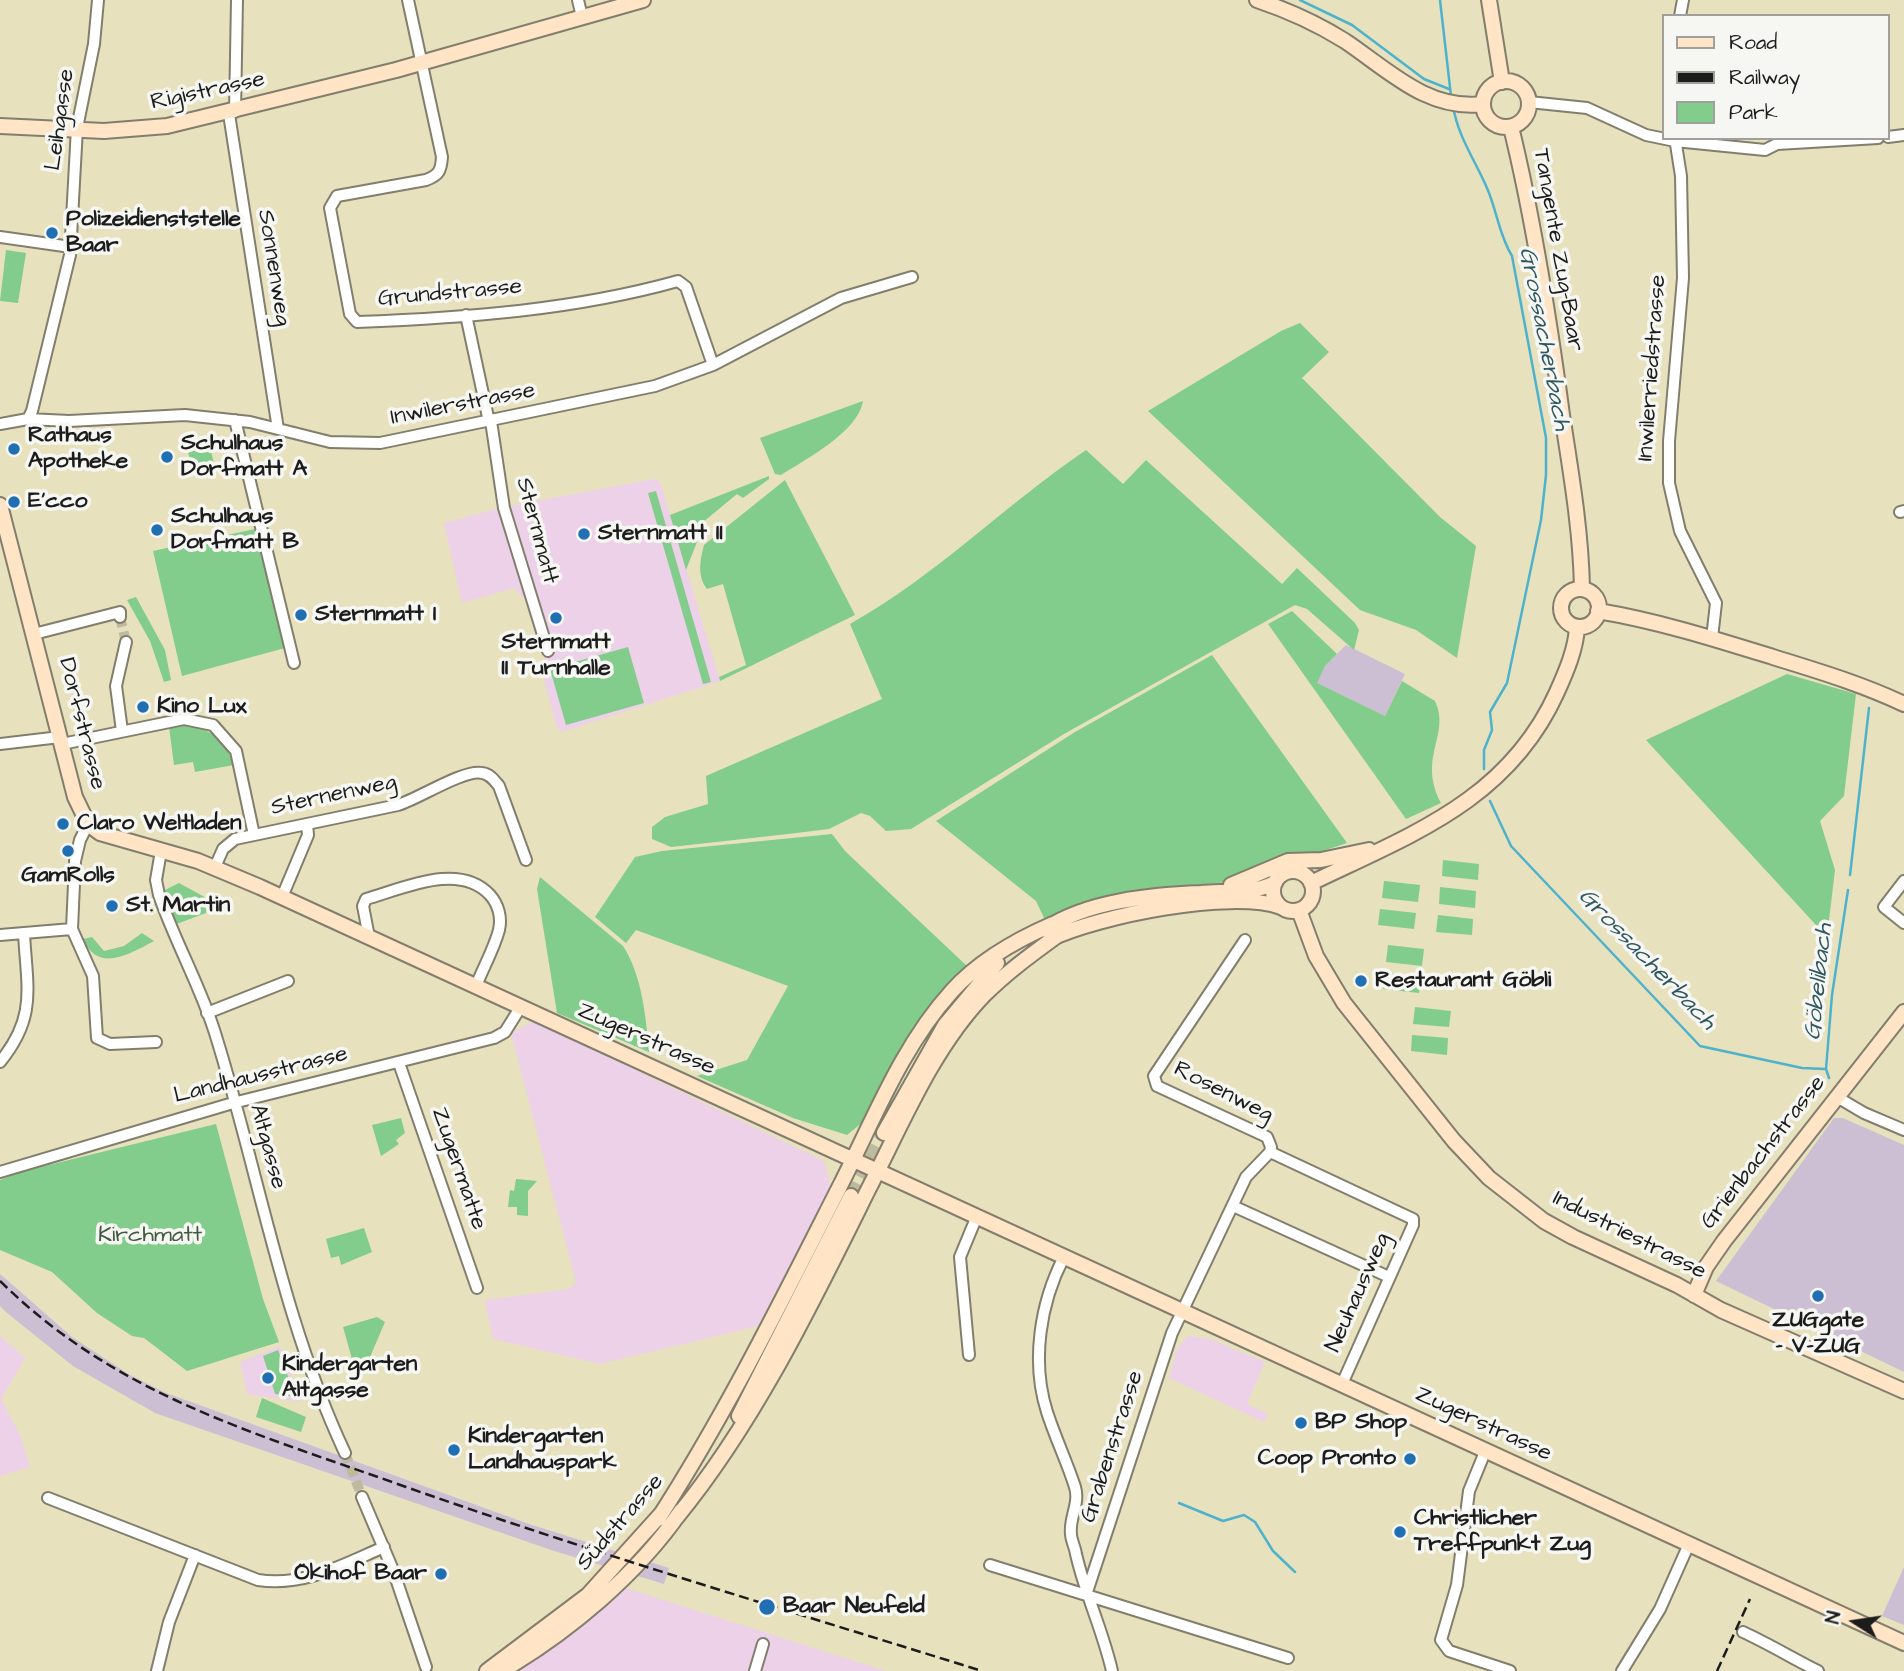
<!DOCTYPE html>
<meta charset="utf-8">
<style>
body{margin:0}
#map{position:relative;width:1904px;height:1671px;overflow:hidden;background:#e7e1be;font-family:"Architects Daughter",sans-serif}
canvas{display:block}
.legend{position:absolute;left:1662px;top:14px;width:228px;height:126px;box-sizing:border-box;background:#f6f6f2;border:2px solid #9f9f9c;margin:0;padding:9px 12px;list-style:none;font-size:21px;color:#1c1c1c}
.legend li{display:flex;align-items:center;gap:14px;height:35px}
.legend b{width:35px;border:2px solid #9f9f9c}
.north{position:absolute;left:1820px;top:1587px;width:70px;height:70px;-webkit-text-stroke:5px #f6f6f2;paint-order:stroke;rotate:282deg;font-size:19px;font-weight:700;line-height:28px;text-align:center;color:#1c1c1c}
.north::after{content:'';display:block;margin:auto;width:24px;height:32px;background:#1c1c1c;clip-path:polygon(50% 0,100% 100%,50% 72%,0 100%)}
</style>
<div id="map">
<canvas width="1904" height="1671"></canvas>
<ul class="legend">
<li><b style="height:9px;background:#ffe4c6"></b>Road</li>
<li><b style="height:9px;background:#1c1c1c"></b>Railway</li>
<li><b style="height:19px;background:#82cd8b"></b>Park</li>
</ul>
<div class="north">N</div>
</div>
<script>
const ctx = document.querySelector('canvas').getContext('2d');
ctx.lineJoin = 'round';
function paint(path, color) {
  ctx.fillStyle = color;
  ctx.fill(path, 'evenodd');
}
function stroke(path, color, width, dash) {
  ctx.strokeStyle = color;
  ctx.lineWidth = width;
  ctx.lineCap = dash ? 'butt' : 'round';
  ctx.setLineDash(dash || []);
  ctx.stroke(path);
}
function label(font, color, halo, rows, align = 'center') {
  ctx.font = font + ' "Architects Daughter",sans-serif';
  ctx.lineWidth = 7;
  ctx.setLineDash([]);
  ctx.textBaseline = 'middle';
  ctx.strokeStyle = halo;
  ctx.fillStyle = color;
  for (const [text, x, y, turn = 0] of rows) {
    ctx.save();
    ctx.translate(x, y);
    ctx.rotate((+turn || 0) * Math.PI / 180);
    ctx.textAlign = isNaN(turn) ? turn : align;
    if (halo) ctx.strokeText(text, 0, 0);
    ctx.fillText(text, 0, 0);
    ctx.restore();
  }
}
paint(new Path2D(`
 M 654,479 L 660,482 L 720,681 L 558,733 L 562,728 L 557,728 L 542,672 L 545,650 L 531,607 L 514,588 L 462,603 L 444,523 L 500,508 Z
 M 534,1021 L 824,1161 L 831,1186 L 758,1326 L 600,1364 L 493,1339 L 485,1300 L 569,1289 L 576,1282 L 511,1033 Z
 M 0,1336 L 25,1358 L 1,1399 L 20,1435 L 30,1467 L 0,1476 Z
 M 1188,1336 L 1210,1339 L 1265,1362 L 1247,1404 L 1268,1414 L 1264,1422 L 1169,1378 L 1177,1349 Z
 M 280,1346 L 301,1402 L 247,1394 L 240,1362 Z
 M 619,1586 L 886,1671 L 517,1671 L 563,1638 Z`), '#edd1e9');
paint(new Path2D(`
 M 1346,645 L 1405,674 L 1385,716 L 1316,683 L 1325,666 Z
 M 1834,1118 L 1843,1118 L 1904,1145 L 1904,1372 L 1716,1281 Z
 M 0,1274 L 72,1337 L 130,1375 L 166,1393 L 529,1524 L 669,1568 L 664,1584 L 554,1551 L 155,1413 L 73,1366 L 6,1312 L 0,1306 Z
 M 1904,1567 L 1904,1625 L 1882,1616 Z`), '#ccbfd4');
paint(new Path2D(`
 M 6,250 L 26,253 L 18,303 L 0,301 Z
 M 1300,323 L 1329,352 L 1302,378 L 1440,517 L 1476,546 L 1457,658 L 1416,630 L 1360,610 L 1148,411 L 1281,331 Z
 M 863,401 C 858,432 806,459 781,475 L 775,474 L 760,438 Z
 M 208,438 L 214,464 L 192,469 L 186,443 Z
 M 1086,450 L 1123,484 L 1146,460 L 1282,584 L 1297,568 L 1355,623 L 1359,630 L 1354,650 L 1307,609 L 1295,605 L 1064,734 L 911,829 L 886,831 L 870,816 L 861,813 L 829,829 L 788,834 L 671,847 L 652,839 L 652,827 L 665,817 L 708,804 L 706,776 L 882,699 L 850,624 C 937,575 1005,505 1086,450 Z
 M 769,476 L 769,479 L 743,498 L 737,494 L 696,528 L 692,534 L 697,542 L 686,570 L 670,515 Z
 M 785,480 L 855,615 L 720,681 L 719,677 L 746,665 L 723,584 L 707,589 C 697,576 700,560 704,545 Z
 M 656,491 L 711,682 L 703,684 L 648,493 Z
 M 255,529 L 285,648 L 182,676 L 153,551 Z
 M 136,597 L 165,650 L 171,680 L 164,682 L 150,641 L 127,600 Z
 M 1292,611 L 1337,654 L 1325,666 L 1317,683 L 1385,716 L 1402,681 L 1435,701 C 1451,735 1417,757 1441,803 L 1406,819 L 1268,624 Z
 M 628,647 L 644,703 L 566,725 L 550,669 Z
 M 1212,655 L 1347,843 L 1228,882 L 1136,892 L 1045,920 L 1036,901 L 936,821 L 1075,732 Z
 M 1787,674 L 1856,694 L 1844,796 L 1820,821 L 1835,870 L 1827,937 L 1646,740 Z
 M 190,725 C 215,732 225,741 234,765 L 195,772 L 193,762 L 174,765 L 169,727 Z
 M 832,834 L 845,851 L 968,967 L 864,1121 L 847,1135 L 793,1118 L 697,1076 L 747,1060 L 788,986 L 636,930 L 626,943 L 595,917 L 635,857 L 662,851 Z
 M 1443,860 L 1479,864 L 1478,880 L 1442,876 Z
 M 540,877 L 623,946 C 642,975 646,1017 649,1052 L 557,1013 L 537,889 Z
 M 1384,881 L 1420,885 L 1418,902 L 1382,898 Z
 M 179,883 L 212,901 L 206,913 L 174,925 L 163,891 Z
 M 1440,887 L 1476,891 L 1475,908 L 1439,904 Z
 M 1380,909 L 1416,913 L 1414,929 L 1378,925 Z
 M 1438,915 L 1473,919 L 1472,935 L 1436,932 Z
 M 142,933 L 154,941 C 128,955 98,973 83,939 L 92,937 L 104,951 L 124,946 Z
 M 1388,945 L 1424,949 L 1422,966 L 1386,962 Z
 M 1385,973 L 1421,977 L 1419,993 L 1383,989 Z
 M 1415,1007 L 1451,1011 L 1449,1027 L 1413,1024 Z
 M 1412,1035 L 1448,1038 L 1447,1055 L 1411,1051 Z
 M 401,1118 L 405,1133 L 396,1140 L 399,1144 L 381,1156 L 372,1125 Z
 M 216,1124 L 263,1299 L 279,1342 L 187,1371 L 144,1338 L 132,1336 L 97,1313 L 52,1272 L 0,1250 L 0,1180 L 20,1172 Z
 M 516,1179 L 537,1181 L 528,1191 L 528,1216 L 517,1215 L 517,1207 L 508,1207 L 510,1190 L 514,1191 Z
 M 364,1228 L 372,1252 L 341,1265 L 339,1256 L 331,1258 L 326,1239 Z
 M 377,1317 L 385,1322 L 367,1364 L 356,1373 L 343,1327 Z
 M 278,1350 L 296,1397 L 275,1394 L 263,1356 Z
 M 262,1398 L 306,1417 L 301,1432 L 256,1417 Z`), '#82cd8b');
stroke(new Path2D(`
 M 1300,0 L 1352,25 L 1424,79 L 1449,89
 M 1440,0 L 1451,96
 M 1453,106 C 1458,137 1475,160 1487,188 C 1497,211 1499,235 1512,256 L 1546,438 L 1546,475 L 1541,520 L 1507,683 L 1490,712 L 1492,730 L 1484,750 L 1484,769
 M 1490,801 L 1511,846 L 1700,1046 L 1802,1068 L 1826,1069
 M 1850,875 L 1869,708
 M 1829,1078 L 1826,1069 L 1832,995 L 1848,890
 M 1179,1503 L 1223,1521 L 1244,1515 L 1255,1522 L 1273,1551 L 1295,1572`), '#4db2cc', 2.5);
stroke(new Path2D(`
 M 120,617 L 126,642
 M 345,1453 L 362,1497`), '#beba9e', 10, [10, 5]);
stroke(new Path2D(`
 M 851,1196 L 884,1133`), '#beba9e', 14, [14, 7]);
const street = new Path2D(`
 M 408,0 L 442,157 C 441,171 439,175 426,180 L 337,196 L 330,208 L 350,314 L 357,322 C 465,318 574,310 678,281 L 686,287 L 713,365
 M 578,0 L 582,17
 M 1680,16 L 1683,0
 M 1529,102 L 1587,108 L 1646,135 L 1675,141 L 1765,150 L 1777,144 L 1878,138
 M 235,112 L 237,0
 M 229,114 L 278,429
 M 1888,137 L 1904,135
 M 1675,138 L 1681,176 L 1683,278 L 1669,441 L 1669,483 L 1680,531 L 1716,603 L 1712,638
 M 0,237 L 71,247
 M 466,315 L 489,422
 M 28,419 L 32,411 L 70,255 L 77,128 L 94,44 L 98,0
 M 235,420 L 294,663
 M 491,421 L 504,508 L 548,651
 M 0,424 L 28,419 L 69,421 L 185,415 L 250,422 L 330,442 L 380,443 L 655,386 L 713,365 L 841,298 L 912,277
 M 1900,512 L 1904,511
 M 34,634 L 120,612 L 120,617
 M 122,731 L 116,686 L 126,642
 M 0,744 L 60,737
 M 62,744 L 184,719 L 213,725 L 236,751 L 254,835
 M 88,824 L 80,840 L 75,861 L 72,929 L 93,976 L 97,1038 L 110,1044 L 156,1042
 M 161,851 L 156,880 L 159,895 C 175,942 200,985 215,1033 C 259,1173 282,1319 345,1453
 M 215,867 L 223,849 L 235,839 L 398,805 C 418,799 464,769 482,773 C 490,774 494,780 499,786 L 526,860
 M 1904,881 L 1884,907 L 1904,923
 M 282,897 L 308,835 L 307,824
 M 0,935 L 72,929
 M 369,937 L 363,906 L 366,899 C 402,889 459,861 490,895 C 498,904 502,917 499,930 C 494,949 483,968 476,986
 M 1245,940 L 1154,1076 L 1157,1086 L 1267,1137 L 1271,1147 L 1270,1152
 M 207,1013 L 288,981
 M 0,1062 C 37,1017 27,988 24,934
 M 399,1063 L 477,1288
 M 1837,1097 L 1864,1113 L 1904,1130
 M 1270,1152 L 1413,1219 L 1413,1225 L 1342,1384
 M 0,1172 L 233,1103 L 494,1038 L 505,1032 L 520,1008
 M 1233,1206 L 1389,1277
 M 1064,1257 C 1040,1303 1031,1362 1047,1412 C 1055,1437 1067,1462 1075,1487 C 1080,1504 1069,1517 1071,1534 C 1071,1540 1075,1547 1076,1554 C 1085,1594 1103,1631 1112,1671
 M 969,1355 L 960,1257 L 977,1216
 M 1485,1452 L 1469,1491 L 1457,1585 L 1441,1640 L 1449,1651 L 1510,1671
 M 362,1497 L 393,1570 L 426,1667
 M 48,1498 L 258,1580 C 304,1587 342,1565 384,1547
 M 990,1565 L 1288,1658
 M 1086,1595 L 1172,1333 L 1246,1177 L 1270,1152
 M 1743,1632 C 1769,1644 1792,1658 1818,1671
 M 157,1671 L 169,1622 L 195,1555
 M 755,1671 L 763,1644
 M 1622,1671 L 1660,1609 L 1689,1544`);
const secondary = new Path2D(`
 M 1257,0 C 1287,10 1318,24 1345,41 C 1387,69 1427,111 1483,104
 M 1489,0 L 1502,82
 M1483 104a23 23 0 1 1 46 0a23 23 0 1 1-46 0Z
 M 0,126 L 104,131 L 167,126 L 396,70 L 643,0
 M 1511,127 C 1534,221 1549,318 1562,415 C 1571,473 1581,531 1582,589
 M 0,505 L 75,797 L 88,824 L 100,833 L 198,861 L 260,887 L 1904,1643
 M1561 608a19 19 0 1 1 38 0a19 19 0 1 1-38 0Z
 M 1598,611 C 1658,621 1715,639 1773,657 C 1818,671 1862,684 1904,704
 M1273 891a20 20 0 1 1 40 0a20 20 0 1 1-40 0Z
 M 1311,883 C 1410,835 1508,801 1557,692 C 1566,672 1576,649 1577,627
 M 1231,885 L 1288,861 L 1321,860 L 1369,850
 M 1299,910 L 1316,956 L 1344,1003 L 1454,1141 L 1489,1178 L 1544,1221 L 1573,1237 L 1677,1285 L 1721,1310 L 1904,1391
 M 1045,929 C 1088,901 1150,895 1201,893 C 1225,891 1252,894 1275,883
 M 1050,939 C 1098,916 1231,889 1281,907
 M 884,1133 L 945,1025 L 997,963
 M 1694,1295 L 1706,1267 L 1724,1241 L 1904,1012
 M 739,1416 L 851,1196
 M 676,1518 C 755,1422 813,1301 868,1190 C 902,1124 932,1049 984,995 C 1007,972 1032,954 1058,935
 M 658,1519 C 727,1412 783,1298 841,1184 C 874,1119 902,1046 952,991 C 979,961 1016,940 1053,924
 M 487,1671 L 588,1595 L 662,1513
 M 502,1671 C 569,1631 636,1576 681,1511`);
stroke(street, '#827e6d', 14);
stroke(secondary, '#827e6d', 18);
stroke(street, '#fff', 10);
stroke(secondary, '#ffe4c6', 14);
stroke(new Path2D(`
 M 0,1281 C 118,1397 256,1433 406,1487 C 596,1554 790,1611 982,1671
 M 1717,1671 L 1750,1599`), '#1c1c1c', 2.5, [10, 5]);
for (const [x, y, r, color] of [
 [52,233,7,"#1f6fb2"],
 [14,449,7,"#1f6fb2"],
 [167,457,7,"#1f6fb2"],
 [14,502,7,"#1f6fb2"],
 [157,530,7,"#1f6fb2"],
 [584,534,7,"#1f6fb2"],
 [301,615,7,"#1f6fb2"],
 [556,618,7,"#1f6fb2"],
 [143,707,7,"#1f6fb2"],
 [63,824,7,"#1f6fb2"],
 [68,851,7,"#1f6fb2"],
 [112,906,7,"#1f6fb2"],
 [1361,981,7,"#1f6fb2"],
 [1818,1296,7,"#1f6fb2"],
 [268,1378,7,"#1f6fb2"],
 [1301,1423,7,"#1f6fb2"],
 [454,1450,7,"#1f6fb2"],
 [1410,1459,7,"#1f6fb2"],
 [1400,1532,7,"#1f6fb2"],
 [441,1574,7,"#1f6fb2"],
 [767,1607,9,"#1f6fb2"]
]) {
  const dot = new Path2D();
  dot.arc(x, y, r, 0, 2 * Math.PI);
  ctx.fillStyle = color;
  ctx.fill(dot);
  stroke(dot, '#f6f6f2', 2.5);
}
label('23px', '#1c1c1c', '#f6f6f2', [
 ["Rigistrasse",208,92,-12],
 ["Leihgasse",61,120,-82],
 ["Tangente Zug-Baar",1557,250,80],
 ["Sonnenweg",273,268,81],
 ["Grundstrasse",450,294,-5],
 ["Inwilerriedstrasse",1653,368,-86],
 ["Inwilerstrasse",463,405,-11],
 ["Sternmatt",536,531,75],
 ["Dorfstrasse",81,724,76],
 ["Sternenweg",334,796,-12],
 ["Zugerstrasse",646,1040,24],
 ["Landhausstrasse",261,1076,-14],
 ["Rosenweg",1223,1093,27],
 ["Altgasse",267,1147,75],
 ["Grienbachstrasse",1764,1153,-52],
 ["Zugermatte",458,1169,71],
 ["Industriestrasse",1629,1236,27],
 ["Neuhausweg",1359,1293,-66],
 ["Zugerstrasse",1483,1425,25],
 ["Grabenstrasse",1113,1447,-72],
 ["Südstrasse",621,1523,-49]
]);
label('bold 23px', '#1c1c1c', '#f6f6f2', [
 ["Polizeidienststelle",66,220],
 ["Baar",66,246],
 ["Rathaus",28,436],
 ["Apotheke",28,462],
 ["Schulhaus",181,444],
 ["Dorfmatt A",181,470],
 ["E'cco",28,502],
 ["Schulhaus",171,517],
 ["Dorfmatt B",171,543],
 ["Sternmatt II",598,534],
 ["Sternmatt I",315,615],
 ["Sternmatt",556,643,"center"],
 ["II Turnhalle",556,669,"center"],
 ["Kino Lux",157,707],
 ["Claro Weltladen",77,824],
 ["GamRolls",68,876,"center"],
 ["St. Martin",126,906],
 ["Restaurant Göbli",1375,981],
 ["ZUGgate",1818,1321,"center"],
 ["- V-ZUG",1818,1347,"center"],
 ["Kindergarten",282,1365],
 ["Altgasse",282,1391],
 ["BP Shop",1315,1423],
 ["Kindergarten",468,1437],
 ["Landhauspark",468,1463],
 ["Coop Pronto",1396,1459,"right"],
 ["Christlicher",1414,1519],
 ["Treffpunkt Zug",1414,1545],
 ["Ökihof Baar",427,1574,"right"],
 ["Baar Neufeld",783,1607]
], 'left');
label('23px', '#405a43', '#f6f6f2', [
 ["Kirchmatt",150,1236]
]);
label('italic 24px', '#305862', '#f6f6f2', [
 ["Grossacherbach",1543,339,79],
 ["Grossacherbach",1646,960,46],
 ["Göbelibach",1820,982,-84]
]);
</script>
